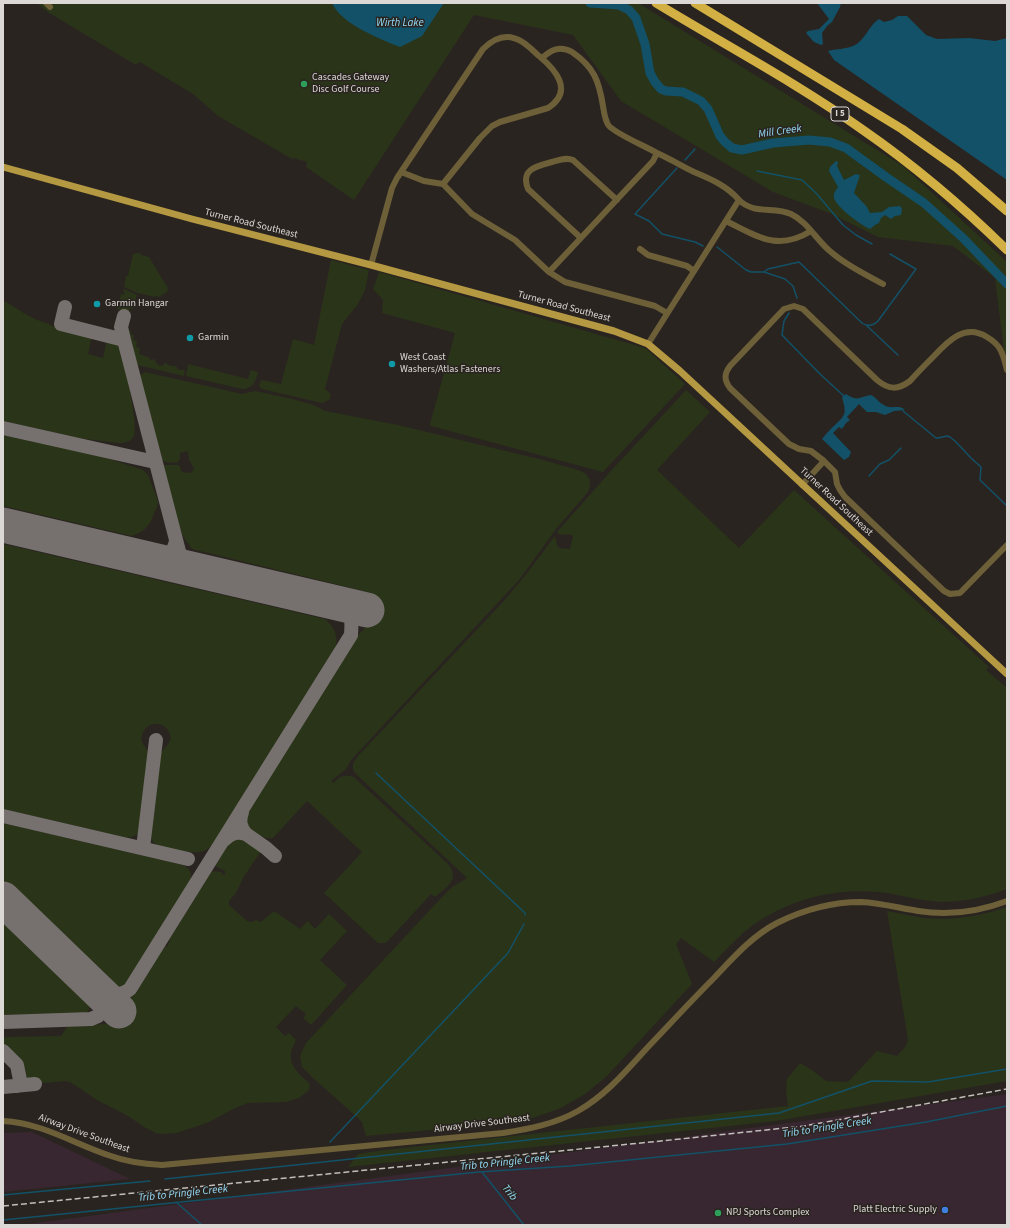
<!DOCTYPE html>
<style>
body{margin:0}
#map{position:relative;width:1010px;height:1228px;overflow:hidden;background:#2a2420;font-family:"Source Sans 3",sans-serif}
canvas{display:block}
.frame{position:absolute;inset:0;border:4px solid #dcd8d5;pointer-events:none}
</style>
<div id="map">
<canvas width="1010" height="1228"></canvas>
<div class="frame"></div>
</div>
<script>
const ctx = document.querySelector('canvas').getContext('2d');
ctx.lineJoin = 'round';
function paint(path, color) {
  ctx.fillStyle = color;
  ctx.fill(path, 'evenodd');
}
function stroke(path, color, width, dash) {
  ctx.strokeStyle = color;
  ctx.lineWidth = width;
  ctx.lineCap = dash ? 'butt' : 'round';
  ctx.setLineDash(dash || []);
  ctx.stroke(path);
}
function label(font, color, halo, rows, align = 'center') {
  ctx.font = font + ' "Source Sans 3",sans-serif';
  ctx.lineWidth = 3;
  ctx.setLineDash([]);
  ctx.textBaseline = 'middle';
  ctx.strokeStyle = halo;
  ctx.fillStyle = color;
  for (const [text, x, y, turn = 0] of rows) {
    ctx.save();
    ctx.translate(x, y);
    ctx.rotate((+turn || 0) * Math.PI / 180);
    ctx.textAlign = isNaN(turn) ? turn : align;
    if (halo) ctx.strokeText(text, 0, 0);
    ctx.fillText(text, 0, 0);
    ctx.restore();
  }
}
paint(new Path2D(`
 M 1007,1094 L 1007,1225 L 21,1225 Z
 M 32,1132 L 130,1179 L 3,1192 L 3,1133 Z`), '#382730');
paint(new Path2D(`
 M 37,3 L 638,3 L 903,166 L 1007,262 L 1007,354 L 1004,351 L 995,278 L 953,246 L 878,237 L 832,214 L 773,192 L 621,101 L 573,35 L 474,15 L 354,200 L 306,167 L 307,162 L 294,158 L 292,159 L 218,116 L 193,94 L 140,62 L 136,65 L 46,11 Z
 M 138,253 L 140,253 L 141,255 L 149,257 L 166,285 L 167,285 L 168,291 L 159,297 L 155,296 L 155,297 L 138,293 L 124,287 L 126,276 L 128,276 L 133,254 Z
 M 331,260 L 369,270 L 365,290 L 358,304 L 342,324 L 325,389 L 331,394 L 329,400 L 322,403 L 262,389 L 259,386 L 261,380 L 281,384 L 293,339 L 314,345 Z
 M 379,272 L 645,348 L 685,384 L 603,472 L 431,426 L 430,424 L 455,333 L 382,313 L 383,300 L 373,289 Z
 M 124,289 L 137,295 L 133,309 L 130,308 L 129,312 L 117,309 L 121,294 L 124,295 L 125,292 L 123,292 Z
 M 3,300 C 18,309 32,320 50,324 L 49,325 L 92,336 L 88,354 L 103,358 L 107,339 L 117,342 C 123,353 139,425 134,436 C 131,442 125,443 118,443 L 78,438 L 3,421 Z
 M 127,330 L 131,331 L 130,334 L 134,335 L 133,340 L 137,341 L 136,347 L 140,348 L 139,354 L 148,357 L 151,360 L 154,359 L 158,365 L 162,366 L 165,363 L 171,366 L 176,366 L 179,370 L 185,370 L 184,376 L 137,365 Z
 M 188,364 L 248,379 L 251,370 L 258,372 C 256,381 253,389 242,389 L 186,376 Z
 M 145,372 L 242,394 L 255,391 L 288,398 L 314,405 L 325,411 L 398,425 L 539,459 L 578,470 L 586,474 L 590,480 L 590,486 L 588,492 L 556,529 L 520,579 L 351,760 L 346,769 L 331,781 L 333,783 C 341,776 343,774 354,777 L 448,864 C 461,879 446,888 435,897 L 431,894 L 386,943 L 378,943 L 324,893 L 362,852 L 307,801 L 273,838 C 266,839 263,837 257,834 C 248,828 243,823 248,812 L 358,635 L 365,628 L 372,593 L 192,549 L 183,536 L 179,528 L 162,465 L 179,465 L 182,472 L 191,473 L 194,469 L 189,460 L 188,451 L 180,453 L 180,459 L 177,463 L 165,462 L 161,459 L 139,376 Z
 M 686,390 L 710,412 L 657,470 L 739,548 L 794,490 L 989,667 L 986,670 L 1007,688 L 1007,889 C 980,899 952,905 923,900 C 908,898 893,893 878,892 C 837,888 794,898 759,921 C 742,932 728,948 714,962 L 681,938 L 676,944 L 692,984 L 607,1076 L 585,1094 L 561,1108 L 530,1119 L 506,1123 L 366,1136 L 362,1122 L 358,1118 L 313,1078 L 302,1067 L 300,1056 L 306,1043 L 442,897 L 452,887 L 467,878 L 354,772 C 351,765 354,761 358,756 L 501,604 L 528,572 L 554,537 L 556,539 L 557,545 L 559,548 L 570,549 L 573,536 C 568,532 562,538 557,532 L 610,472 Z
 M 3,433 L 100,456 L 143,470 L 148,475 L 155,493 L 158,501 L 157,507 L 150,523 L 143,531 L 132,536 L 3,506 Z
 M 3,544 L 325,619 C 335,628 339,636 335,650 L 215,842 C 211,847 206,851 200,852 C 194,854 159,847 154,843 C 151,840 150,836 150,832 L 158,757 C 163,747 178,741 166,728 C 158,720 145,724 142,735 C 139,744 147,746 149,754 C 150,760 148,769 147,775 C 145,793 143,810 142,827 C 136,842 124,837 111,834 L 3,809 Z
 M 3,823 L 183,865 C 190,869 192,873 191,881 L 125,984 C 119,988 116,988 109,984 L 3,882 Z
 M 235,839 L 244,840 L 261,851 L 243,878 L 236,893 L 229,901 L 229,905 L 247,921 L 252,922 L 256,920 L 261,922 L 274,911 L 300,929 L 308,921 L 315,929 L 329,914 L 347,931 L 320,960 L 347,985 L 312,1024 L 310,1024 L 303,1018 L 306,1014 L 296,1006 L 276,1027 L 285,1036 L 289,1033 L 296,1040 C 295,1043 293,1046 292,1049 C 287,1066 300,1074 310,1084 L 309,1090 L 299,1098 L 286,1102 L 248,1103 L 235,1108 L 209,1122 L 195,1127 L 176,1133 L 162,1134 L 156,1133 L 144,1127 L 128,1116 L 97,1100 L 72,1083 L 66,1081 L 44,1083 L 37,1080 L 25,1080 L 23,1077 C 23,1063 13,1056 3,1047 L 3,1039 L 6,1037 L 61,1036 L 68,1026 L 106,1024 L 108,1022 L 131,998 L 164,947 L 167,946 L 170,941 L 169,939 L 212,871 L 221,872 L 224,875 L 225,875 L 225,871 L 215,866 L 229,842 Z
 M 1007,907 L 1007,1081 L 776,1121 L 348,1167 L 358,1154 L 385,1150 L 788,1106 L 786,1090 L 787,1079 L 800,1063 L 812,1070 L 826,1081 L 848,1082 L 877,1051 L 897,1056 L 906,1046 L 908,1040 L 887,911 C 899,913 911,916 924,918 C 951,921 981,916 1007,907 Z
 M 3,916 L 88,998 L 91,1004 L 88,1012 L 82,1014 L 3,1015 Z`), '#2a3419');
paint(new Path2D(`
 M 332,3 L 444,3 L 422,36 L 400,47 C 380,39 341,24 332,3 Z
 M 817,3 L 841,3 L 840,7 L 832,22 L 827,26 L 822,33 L 823,44 L 821,45 L 814,42 L 806,33 L 808,31 L 819,29 L 829,19 Z
 M 898,16 L 907,16 L 926,35 L 937,39 L 969,38 L 995,41 L 1007,38 L 1007,180 L 834,60 L 828,51 C 836,49 846,49 853,46 C 865,41 869,25 879,19 L 884,22 L 892,20 Z
 M 836,161 L 838,162 L 837,166 L 844,180 L 856,174 L 860,175 L 854,193 L 867,207 L 870,213 L 882,212 L 889,207 L 900,206 L 902,209 L 901,215 L 895,216 L 891,219 L 885,215 L 881,218 L 879,223 L 875,225 L 870,229 C 861,225 837,208 834,198 C 833,193 836,190 838,187 L 829,171 L 830,167 Z
 M 846,394 C 858,402 859,397 871,395 C 876,397 879,403 884,405 C 891,410 899,404 905,410 L 894,411 L 885,415 L 876,412 L 867,412 L 859,404 L 847,417 L 850,420 L 846,423 L 842,429 L 839,427 L 833,433 L 851,452 L 849,457 L 844,460 L 822,439 C 826,434 830,429 835,425 C 847,414 846,413 842,397 Z`), '#125167');
stroke(new Path2D(`
 M 685,160 L 695,149
 M 677,168 L 635,214 L 649,221 L 662,234 L 695,242 L 703,246
 M 757,171 L 802,180 L 816,193 L 843,225 L 856,235 L 872,244
 M 717,247 L 746,270 L 751,272 L 764,272 L 785,279 L 793,286 L 797,298
 M 764,272 L 768,269 L 799,262 L 862,323 C 868,327 873,326 878,321 L 916,269 L 890,254
 M 789,313 L 784,321 L 782,335 L 820,374 L 845,397
 M 867,326 L 898,355
 M 903,411 L 936,438 L 938,438 L 947,436 L 950,437 L 955,441 L 971,458 L 981,467 L 980,480 L 1007,506
 M 869,476 L 880,464 L 889,460 L 901,448
 M 376,773 L 525,913 L 525,915
 M 330,1142 L 508,953 L 524,924
 M 482,1172 L 524,1225
 M 165,1179 L 779,1113 L 872,1081 L 928,1082 L 1007,1069
 M 3,1195 L 150,1181
 M 176,1202 L 202,1225
 M 3,1220 L 479,1172 L 570,1166 L 787,1144 L 926,1122 L 1007,1106`), '#125167', 1.5);
stroke(new Path2D(`
 M 590,3 L 619,5 L 629,10 L 636,18 L 645,44 L 650,73 L 655,82 L 661,89 L 666,91 L 683,92 L 701,101 L 708,109 L 720,136 L 725,142 L 732,148 L 742,150 L 773,143 L 809,140 L 830,142 L 846,148 L 886,177 L 924,203 L 963,238 L 1007,284`), '#125167', 9);
stroke(new Path2D(`
 M 65,307 L 61,324 L 124,340 L 180,555 C 182,562 186,565 193,569
 M 124,316 L 121,327 L 124,340
 M 3,428 L 155,462
 M 154,560 C 167,558 173,554 176,541
 M 3,816 L 188,859
 M 246,834 L 266,848 L 275,856
 M 224,840 C 231,833 237,831 246,834 C 240,827 239,821 242,812
 M 143,848 L 156,740
 M 3,1022 L 91,1019 L 98,1016 L 103,1010 L 102,994 C 112,995 122,996 130,989 L 351,635 C 352,617 353,614 338,603
 M 3,1051 L 17,1065 L 20,1080 L 17,1086
 M 3,1087 L 35,1084`), '#76716e', 14);
stroke(new Path2D(`
 M 3,525 L 367,610
 M 3,899 L 119,1011`), '#76716e', 35);
stroke(new Path2D(`
 M 46,3 L 50,7
 M 443,184 L 472,214 L 515,240 L 549,272 L 653,161 L 657,153 C 645,146 618,135 609,126 C 605,121 604,112 603,106 C 599,81 594,67 572,52 C 560,45 551,50 542,58
 M 739,200 C 754,215 774,206 791,214 C 808,222 817,241 831,252 C 847,266 865,274 883,284
 M 726,221 C 757,236 777,252 811,231
 M 581,238 L 528,189 C 520,169 537,166 552,162 C 559,160 566,157 573,160 L 617,200
 M 640,249 L 648,255 L 687,266 L 694,271
 M 371,265 L 392,188 L 397,178 L 483,49 C 489,43 497,37 507,37 C 520,37 530,48 539,56 C 556,70 574,91 548,108 L 500,122 L 492,126 L 480,138 L 443,184 L 424,181 L 401,172
 M 549,272 L 565,282 L 655,306 L 667,313
 M 648,344 L 739,200 C 727,186 711,179 694,172 C 682,166 670,159 657,153
 M 1007,370 C 1005,363 1004,356 1000,349 C 997,344 992,340 987,337 C 965,323 948,341 934,356 C 926,364 918,372 910,381 C 898,390 889,390 877,380 L 803,309 L 794,306 L 784,309 L 730,366 C 724,374 724,380 730,388 L 789,444 L 799,449 L 811,451 L 824,461 L 835,472 L 837,484 L 840,490 L 845,497 L 944,591 L 950,594 L 960,593 L 1007,545
 M 802,485 L 824,461
 M 3,1121 C 43,1123 74,1144 111,1156 C 127,1162 144,1164 162,1165 L 503,1133 C 529,1129 555,1124 578,1111 C 606,1095 626,1071 647,1048 C 669,1025 691,1001 714,978 C 733,958 752,936 777,923 C 803,910 832,902 861,902 C 881,903 899,908 918,911 C 949,916 978,912 1007,901`), '#6d6039', 6);
stroke(new Path2D(`
 M 3,167 L 192,219 L 371,265 L 614,331 L 648,344 L 680,371 L 1007,674`), '#b59942', 7);
stroke(new Path2D(`
 M 656,3 C 725,45 797,83 863,130 C 915,166 962,206 1007,250
 M 695,3 L 902,129 L 957,168 L 1007,211`), '#d2b043', 9);
stroke(new Path2D(`
 M 3,1206 L 661,1141 L 804,1126 L 1007,1089`), '#c2bebb', 1.5, [6, 3]);
for (const [x, y, r, color] of [
 [304,84,4,"#2e9e5b"],
 [97,304,4,"#0f9aa8"],
 [190,338,4,"#0f9aa8"],
 [392,364,4,"#0f9aa8"],
 [945,1210,4,"#3f7fe0"],
 [718,1213,4,"#2e9e5b"]
]) {
  const dot = new Path2D();
  dot.arc(x, y, r, 0, 2 * Math.PI);
  ctx.fillStyle = color;
  ctx.fill(dot);
  stroke(dot, '#2a2420', 1.5);
}
for (const [x, y, w] of [
 [840,114,18]
]) {
  const box = new Path2D();
  box.roundRect(x - w / 2, y - 7, w, 14, 3);
  ctx.fillStyle = '#2a2420';
  ctx.fill(box);
  stroke(box, '#dcd8d5', 1);
}
label('bold 9px', '#dcd8d5', null, [
 ["I 5",840,114]
]);
label('10px', '#dcd8d5', '#2a2420', [
 ["Cascades Gateway",312,78],
 ["Disc Golf Course",312,90],
 ["Garmin Hangar",105,304],
 ["Garmin",198,338],
 ["West Coast",400,358],
 ["Washers/Atlas Fasteners",400,370],
 ["Platt Electric Supply",937,1210,"right"],
 ["NPJ Sports Complex",726,1213]
], 'left');
label('10px', '#dcd8d5', '#2a2420', [
 ["Turner Road Southeast",251,224,14],
 ["Turner Road Southeast",564,307,15],
 ["Turner Road Southeast",836,502,43],
 ["Airway Drive Southeast",482,1124,-7],
 ["Airway Drive Southeast",84,1134,20]
]);
label('italic 11px', '#95dbf8', '#2a2420', [
 ["Wirth Lake",400,24],
 ["Mill Creek",780,132,-8],
 ["Trib to Pringle Creek",827,1128,-9],
 ["Trib to Pringle Creek",505,1163,-6],
 ["Trib",509,1193,52],
 ["Trib to Pringle Creek",183,1194,-6]
]);
</script>
